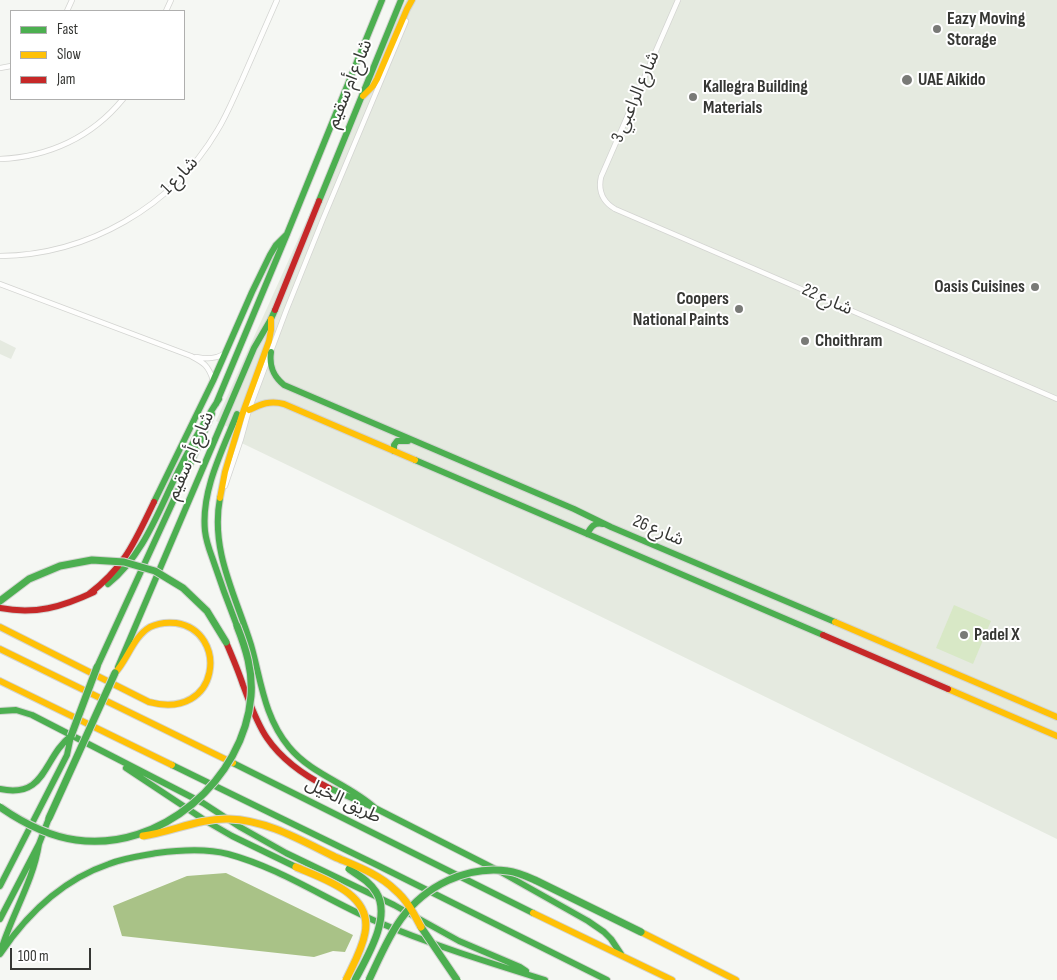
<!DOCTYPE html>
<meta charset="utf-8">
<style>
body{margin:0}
#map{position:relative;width:1057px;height:980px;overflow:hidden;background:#f5f7f3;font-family:"Sofia Sans Condensed",sans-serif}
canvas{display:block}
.legend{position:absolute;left:10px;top:10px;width:175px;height:90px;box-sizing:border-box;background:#fff;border:1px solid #afafae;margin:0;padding:6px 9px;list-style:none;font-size:15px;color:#363734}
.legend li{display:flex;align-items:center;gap:10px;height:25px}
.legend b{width:25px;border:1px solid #afafae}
.scale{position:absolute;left:10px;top:948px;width:81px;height:22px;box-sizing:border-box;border:2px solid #363734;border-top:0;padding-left:6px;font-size:15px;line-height:18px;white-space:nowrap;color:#363734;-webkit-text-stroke:4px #fff;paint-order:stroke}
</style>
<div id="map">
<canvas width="1057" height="980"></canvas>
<ul class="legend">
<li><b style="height:6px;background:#4caf50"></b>Fast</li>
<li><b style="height:6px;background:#ffc107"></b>Slow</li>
<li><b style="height:6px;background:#c62828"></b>Jam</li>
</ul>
<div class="scale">100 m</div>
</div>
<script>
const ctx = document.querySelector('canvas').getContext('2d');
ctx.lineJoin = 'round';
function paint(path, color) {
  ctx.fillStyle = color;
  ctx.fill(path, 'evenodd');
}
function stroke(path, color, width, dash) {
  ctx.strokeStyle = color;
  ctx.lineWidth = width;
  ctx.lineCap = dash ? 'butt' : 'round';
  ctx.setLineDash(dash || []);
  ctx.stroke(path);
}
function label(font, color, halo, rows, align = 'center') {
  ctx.font = font + ' "Sofia Sans Condensed","Noto Sans Arabic",sans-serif';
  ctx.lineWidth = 4;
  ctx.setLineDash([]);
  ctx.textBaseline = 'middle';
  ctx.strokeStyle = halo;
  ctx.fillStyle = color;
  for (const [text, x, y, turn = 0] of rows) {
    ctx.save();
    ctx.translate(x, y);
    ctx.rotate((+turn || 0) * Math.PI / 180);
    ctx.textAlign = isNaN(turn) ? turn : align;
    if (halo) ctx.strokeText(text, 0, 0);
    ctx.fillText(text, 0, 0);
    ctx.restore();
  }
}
paint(new Path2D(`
 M 406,0 L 1057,0 L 1057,839 L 458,547 L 227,436 L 230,428 L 216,421 Z
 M 0,340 L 16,348 L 11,359 L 0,354 Z`), '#e5eae0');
paint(new Path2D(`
 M 954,605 L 991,621 L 973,664 L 936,648 Z`), '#d8e8c6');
paint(new Path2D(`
 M 226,873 L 353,935 L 345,952 L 333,951 L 314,957 L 122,936 L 113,906 L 187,876 Z`), '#a9c287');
const street = new Path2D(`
 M 678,0 L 601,177 C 598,191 603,202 615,209 L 1057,399
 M 67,11 L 72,0
 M 166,11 L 171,0
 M 0,68 L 11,66
 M 0,159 C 49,157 92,137 123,99
 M 0,256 C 88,255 172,207 217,131 C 227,115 234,97 242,80 C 254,53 265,27 277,0
 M 0,284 L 191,356 C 204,363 208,365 213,380
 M 196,357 C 207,359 215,359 224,354
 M 225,486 L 241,439 L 249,410 L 286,311 L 323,219 L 406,21`);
const fast = new Path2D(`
 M 319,201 L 401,0
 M 271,352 C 269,366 273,376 284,385 L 574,509 L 611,527 L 835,622
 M 216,404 L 287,234 L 382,0
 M 237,414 C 222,451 201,491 205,531 C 206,540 209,549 212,557 C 220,581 228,603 237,626
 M 394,451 L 394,445 L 397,441 L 408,441
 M 415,460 L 823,635
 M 220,498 C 210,551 236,596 251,645 C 261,680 264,717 289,747 C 312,775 349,784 375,808
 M 154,502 L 213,381 L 252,292 L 270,255 L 276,245 L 287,234
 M 587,534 C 591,527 594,522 603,524
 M 108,584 C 140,558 155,520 172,484 C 186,455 201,426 219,399
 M 97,667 L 193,458 L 212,414
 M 118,667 L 254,348 L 271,319 L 275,310
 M 0,711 L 16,710 L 32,715 L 203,803 L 240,827 L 286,853 L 394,905 L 459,941 L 520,967 L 526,971
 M 233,763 L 533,913
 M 172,765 L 379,866 L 607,980
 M 126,768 L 206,821 L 232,836 L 296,867
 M 329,788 L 375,808 L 501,872 L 588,921 L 604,932 L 611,939 L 621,954
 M 0,789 C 47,799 43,757 71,736
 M 0,886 L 67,755 L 71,736
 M 0,919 L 39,844 L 49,818
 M 1,950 C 12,914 33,882 39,844
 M 0,954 C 27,914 62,880 109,864 C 124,858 141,856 157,853 C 180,850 205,848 228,854 C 280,868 325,899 373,920 C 429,944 487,962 545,980`);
const slow = new Path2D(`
 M 363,96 L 373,86 L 377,79 L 407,9 L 412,0
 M 249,410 C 261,404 270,400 284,404 L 415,460
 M 220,498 L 225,472 L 242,415 L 269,341 L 271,330 L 271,319
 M 835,622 L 1057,717
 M 0,627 L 149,702 C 221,721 229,631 176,623 C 167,622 158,623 150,627 C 133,637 128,659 115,673
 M 0,649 L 233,763
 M 0,681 L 172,765
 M 948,689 L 1057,736
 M 533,913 L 672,980
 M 641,932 L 736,980`);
const jam = new Path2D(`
 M 275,310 L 319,201
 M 89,594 C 125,567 135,541 154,502
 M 0,608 C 35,615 62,607 94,592
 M 823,635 L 948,689
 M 226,642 C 232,656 238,670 243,685 C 250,703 256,722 267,738 C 282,760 305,776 329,788`);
stroke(street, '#d3d4d1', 6);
stroke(fast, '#d3d4d1', 8);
stroke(slow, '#d3d4d1', 8);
stroke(jam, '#d3d4d1', 8);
stroke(street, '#fefefd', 4.5);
stroke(fast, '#4caf50', 6);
stroke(slow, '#ffc107', 6);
stroke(jam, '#c62828', 6);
const fastBridge = new Path2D(`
 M 0,601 L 29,579 L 60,566 L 92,560 L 124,562 L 155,571 L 183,588 L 207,611 L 226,642
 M 71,736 L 97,667
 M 0,807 C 23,823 48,836 76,840 C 160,852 244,780 251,696 C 253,671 246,649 237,626
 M 49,818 L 115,673
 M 349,869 C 359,876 369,881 376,892 C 392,917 367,957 355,980
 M 421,927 L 457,980
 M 369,980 C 379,959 388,937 401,919 C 425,886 467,865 508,871 C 518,872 528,877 537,881 L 641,932`);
const slowBridge = new Path2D(`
 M 143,836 C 172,832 199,818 229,819 C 267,820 302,841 335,857 C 356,866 379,874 395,890 C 407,900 414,914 421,927
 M 296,867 C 324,879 373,894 365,933 C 362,950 353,965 346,980`);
stroke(fastBridge, '#d3d4d1', 9, []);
stroke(slowBridge, '#d3d4d1', 9, []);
stroke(fastBridge, '#4caf50', 7);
stroke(slowBridge, '#ffc107', 7);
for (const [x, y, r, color] of [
 [937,29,5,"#797a77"],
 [907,80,6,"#797a77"],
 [693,97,5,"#797a77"],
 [1035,287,5,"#797a77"],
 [739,309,5,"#797a77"],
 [805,341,5,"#797a77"],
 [964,635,5,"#797a77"]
]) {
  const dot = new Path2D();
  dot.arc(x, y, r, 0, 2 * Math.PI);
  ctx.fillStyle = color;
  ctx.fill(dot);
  stroke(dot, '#fff', 2);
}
label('bold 18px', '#363734', '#fff', [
 ["Eazy Moving",947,19],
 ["Storage",947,40],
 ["UAE Aikido",918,80],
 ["Kallegra Building",703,87],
 ["Materials",703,108],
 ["Oasis Cuisines",1025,287,"right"],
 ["Coopers",729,299,"right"],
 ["National Paints",729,320,"right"],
 ["Choithram",815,341],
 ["Padel X",974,635]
], 'left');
label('18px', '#363734', '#fff', [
 ["شارع أم سقيم",350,84,-68],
 ["شارع الراعبي 3",636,97,-67],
 ["شارع 1",180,176,-46],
 ["شارع 22",827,300,24],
 ["شارع أم سقيم",191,456,-67],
 ["شارع 26",658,531,23],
 ["طريق الخيل",343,801,26]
]);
</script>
